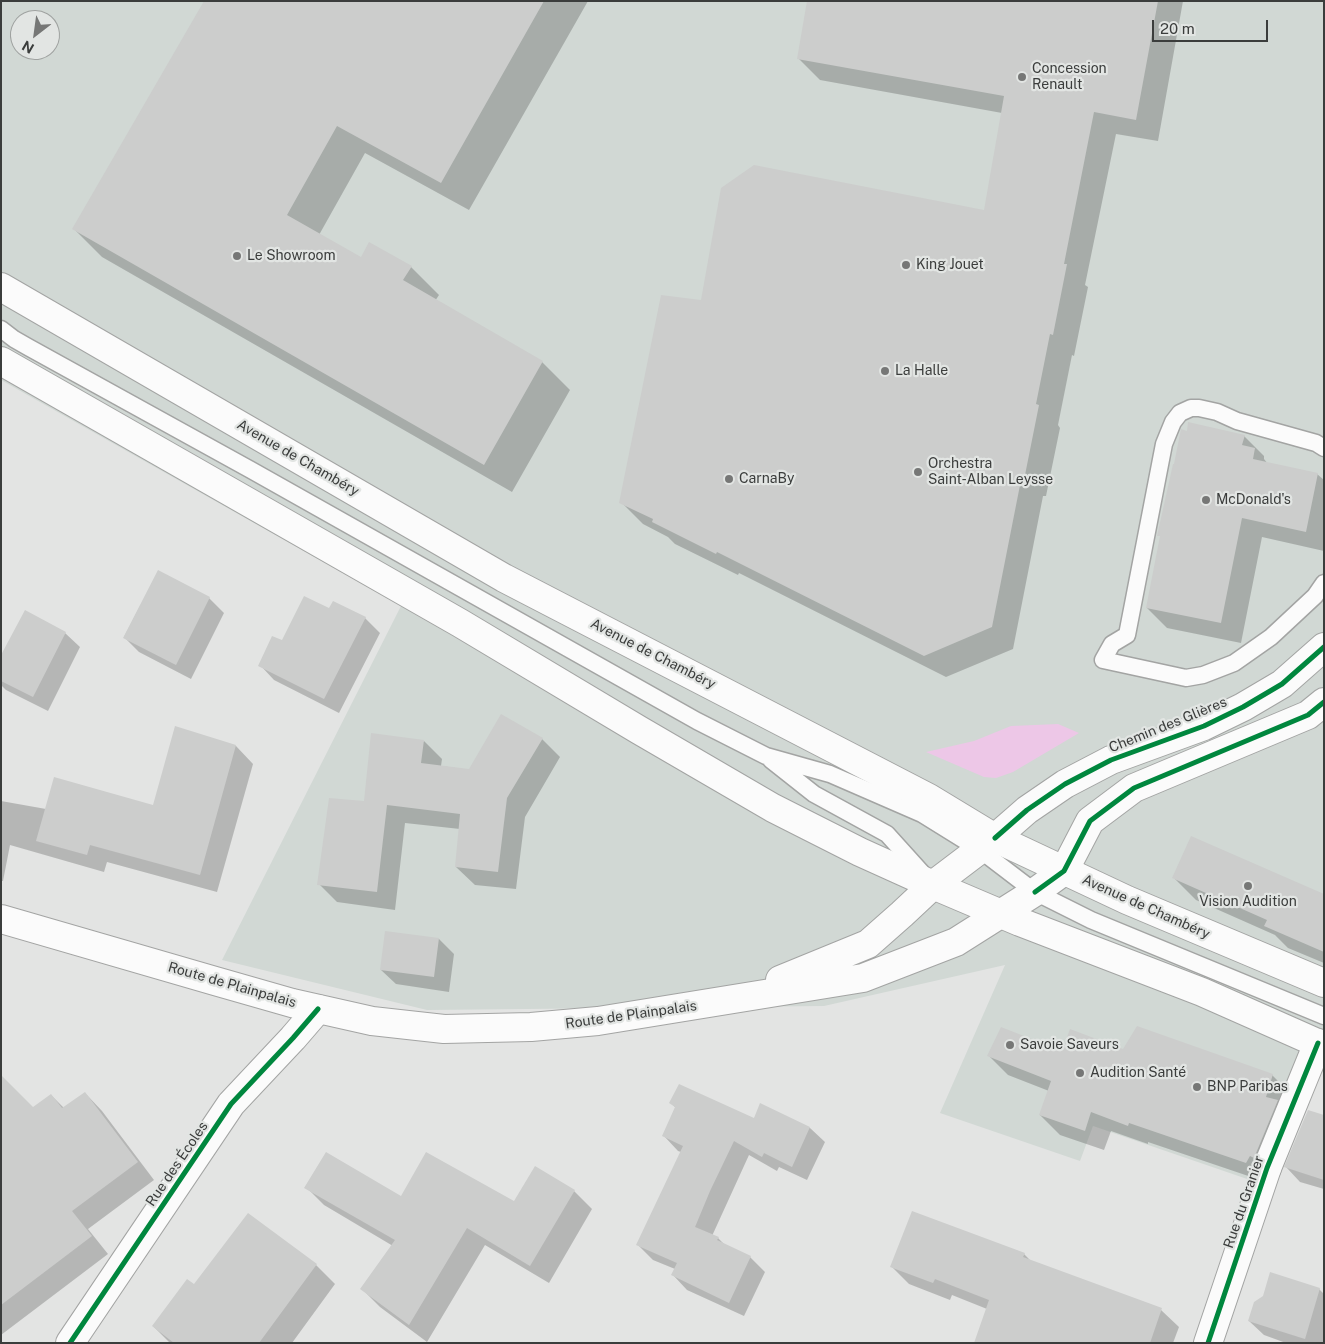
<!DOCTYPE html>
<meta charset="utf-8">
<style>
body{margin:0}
#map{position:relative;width:1325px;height:1344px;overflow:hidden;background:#e3e4e3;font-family:"Public Sans",sans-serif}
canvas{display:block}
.frame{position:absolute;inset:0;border:2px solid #3b3d3c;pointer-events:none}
.north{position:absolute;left:10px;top:10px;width:50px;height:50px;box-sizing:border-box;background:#e2e5e3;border:1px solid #9fa2a0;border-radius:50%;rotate:210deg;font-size:14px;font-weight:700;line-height:20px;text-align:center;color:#3b3d3c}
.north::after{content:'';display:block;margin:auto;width:18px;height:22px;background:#767776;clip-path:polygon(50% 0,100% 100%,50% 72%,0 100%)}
.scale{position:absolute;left:1152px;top:20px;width:116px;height:22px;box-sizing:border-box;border:2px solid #3b3d3c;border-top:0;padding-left:6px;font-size:15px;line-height:18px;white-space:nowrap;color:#3b3d3c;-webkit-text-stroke:4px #e2e5e3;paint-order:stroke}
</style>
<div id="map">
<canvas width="1325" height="1344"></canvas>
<div class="frame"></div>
<div class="north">N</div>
<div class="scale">20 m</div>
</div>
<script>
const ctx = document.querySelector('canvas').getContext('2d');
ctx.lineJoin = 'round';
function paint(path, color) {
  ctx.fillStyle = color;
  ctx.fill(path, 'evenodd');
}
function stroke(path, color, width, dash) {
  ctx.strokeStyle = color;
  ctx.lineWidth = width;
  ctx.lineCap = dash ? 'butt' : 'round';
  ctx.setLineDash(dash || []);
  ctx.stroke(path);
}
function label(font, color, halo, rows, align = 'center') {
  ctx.font = font + ' "Public Sans",sans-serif';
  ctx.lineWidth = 4.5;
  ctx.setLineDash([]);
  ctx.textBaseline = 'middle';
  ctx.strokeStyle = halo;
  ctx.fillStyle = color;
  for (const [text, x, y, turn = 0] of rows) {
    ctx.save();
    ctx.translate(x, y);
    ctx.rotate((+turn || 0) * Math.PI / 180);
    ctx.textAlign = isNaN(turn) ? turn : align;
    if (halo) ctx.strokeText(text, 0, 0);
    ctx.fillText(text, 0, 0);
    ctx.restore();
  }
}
paint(new Path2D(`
 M 1,1 L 1324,1 L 1324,1073 L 1299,1062 L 1253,1181 L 1093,1126 L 1080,1161 L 940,1113 L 1005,965 L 824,1006 L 427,1010 L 222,960 L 401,606 L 1,380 ZM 20,20 L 50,20 L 50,50 L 20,50 Z`), '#d1d8d4');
paint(new Path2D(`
 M 1058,724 L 1079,733 L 1013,772 L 996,778 L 984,777 L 926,752 L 974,741 L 1011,726 Z`), '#edc7e7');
paint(new Path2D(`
 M 205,1 L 588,1 L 469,210 L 365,153 L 319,235 L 361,259 L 411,267 L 439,295 L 435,301 L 542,362 L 570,390 L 512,492 L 102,257 L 74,229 Z
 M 808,1 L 1183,1 L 1158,141 L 1116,134 L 1085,285 L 1088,287 L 1074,356 L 1072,355 L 1058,425 L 1060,428 L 1046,496 L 1043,496 L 1013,649 L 946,677 L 739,573 L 738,575 L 675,544 L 668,537 L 643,524 L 621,502 L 702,301 L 985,212 L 1002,113 L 820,80 L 798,58 Z
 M 1244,436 L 1264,456 L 1264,459 L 1268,464 L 1317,474 L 1324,480 L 1324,551 L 1262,537 L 1241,643 L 1167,628 L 1147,608 L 1161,537 L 1159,535 Z
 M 158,572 L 209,598 L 224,613 L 191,679 L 139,652 L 124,637 Z
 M 330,610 L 365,618 L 380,633 L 339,713 L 274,680 L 260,665 L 283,641 Z
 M 65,633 L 80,647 L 48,711 L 6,690 L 1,685 L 1,657 Z
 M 175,728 L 236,746 L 253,764 L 217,892 L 107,862 L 104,872 L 10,845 L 3,881 L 1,881 L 1,801 L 46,809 L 154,806 Z
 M 542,739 L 560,757 L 525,817 L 516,889 L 475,885 L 456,867 L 460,829 L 405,823 L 395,910 L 337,902 L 319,884 L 365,803 L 424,741 L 442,759 L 441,766 L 470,770 Z
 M 1174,878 L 1324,896 L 1324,963 L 1288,948 L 1275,935 L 1196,900 Z
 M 386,932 L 439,939 L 454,954 L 449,992 L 396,984 L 381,970 Z
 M 1124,1050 L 1272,1075 L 1292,1095 L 1266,1182 L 1148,1142 L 1148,1144 L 1111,1131 L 1104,1150 L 1060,1135 L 1040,1115 L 1049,1091 L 1008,1075 L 989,1056 Z
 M 85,1093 L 102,1111 L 154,1180 L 88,1229 L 108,1254 L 1,1335 L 1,1132 L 51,1095 L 64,1108 Z
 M 671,1103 L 754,1119 L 761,1105 L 810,1128 L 825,1142 L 807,1180 L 779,1167 L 777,1171 L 749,1155 L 712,1236 L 718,1238 L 725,1245 L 750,1257 L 765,1272 L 744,1316 L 687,1290 L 673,1275 L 675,1269 L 653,1260 L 638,1245 L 681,1152 L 678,1151 L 664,1136 L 676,1108 Z
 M 1324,1116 L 1324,1189 L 1300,1182 L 1286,1167 Z
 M 306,1187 L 402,1197 L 515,1203 L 574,1191 L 592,1209 L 549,1283 L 485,1245 L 427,1342 L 380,1307 L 362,1289 L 393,1246 L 324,1205 Z
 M 1024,1254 L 1031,1261 L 1161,1310 L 1179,1327 L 1173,1343 L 975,1343 L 987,1309 L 952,1295 L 950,1300 L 909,1284 L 891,1266 Z
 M 316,1265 L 335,1284 L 292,1343 L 170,1343 L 153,1326 Z
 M 1319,1289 L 1324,1294 L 1324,1339 L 1323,1343 L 1286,1343 L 1264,1335 L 1249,1321 Z`), '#0003');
paint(new Path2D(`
 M 204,1 L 544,1 L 441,183 L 337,126 L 287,215 L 361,257 L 369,242 L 412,266 L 403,280 L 543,361 L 484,465 L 72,229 Z
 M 807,1 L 1158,1 L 1136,120 L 1094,112 L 1064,264 L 1067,264 L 1053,335 L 1050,334 L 1036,404 L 1039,405 L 1025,475 L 1022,475 L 992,627 L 924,656 L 717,552 L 716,554 L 652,522 L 653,519 L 619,503 L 661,295 L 701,300 L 721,188 L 754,165 L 984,210 L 1004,96 L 797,59 Z
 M 1188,422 L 1245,435 L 1242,445 L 1255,448 L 1253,459 L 1318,473 L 1306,532 L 1242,518 L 1221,623 L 1146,608 L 1160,536 L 1157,536 L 1173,464 L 1174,464 L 1181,429 L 1187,431 Z
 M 158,570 L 210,597 L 176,665 L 123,638 Z
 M 304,596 L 329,608 L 333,601 L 366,617 L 324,699 L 258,666 L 272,636 L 282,640 Z
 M 25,610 L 66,632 L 33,697 L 1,681 L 1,655 Z
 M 501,714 L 543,738 L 507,798 L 498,872 L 455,867 L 460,814 L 387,805 L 377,892 L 317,885 L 329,798 L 364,801 L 371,733 L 424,740 L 421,763 L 469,769 Z
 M 175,726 L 236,745 L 200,875 L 90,845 L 87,855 L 36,841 L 54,777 L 153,805 Z
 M 1191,836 L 1324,894 L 1324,952 L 1264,926 L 1267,920 L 1172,878 Z
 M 385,931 L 439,938 L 434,977 L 380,970 Z
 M 1137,1026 L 1273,1074 L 1266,1097 L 1278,1100 L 1254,1158 L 1250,1156 L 1246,1163 L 1129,1123 L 1128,1126 L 1091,1112 L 1085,1131 L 1039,1115 L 1051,1081 L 987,1056 L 1001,1027 L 1062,1051 L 1070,1029 L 1123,1049 Z
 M 1,1075 L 33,1107 L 51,1094 L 62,1108 L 85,1092 L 138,1162 L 72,1211 L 92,1236 L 1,1305 Z
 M 679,1084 L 754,1118 L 760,1103 L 810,1127 L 792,1167 L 764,1153 L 762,1157 L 734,1141 L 710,1191 L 695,1227 L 719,1237 L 717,1240 L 751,1256 L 729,1303 L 671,1275 L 677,1263 L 636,1245 L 683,1146 L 662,1136 L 675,1107 L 669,1103 Z
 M 1308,1110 L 1324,1115 L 1324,1180 L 1284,1167 Z
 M 326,1152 L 401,1196 L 426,1152 L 514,1201 L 535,1166 L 575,1190 L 530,1266 L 467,1228 L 409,1325 L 360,1289 L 395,1240 L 304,1188 Z
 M 912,1211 L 1025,1253 L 1023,1257 L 1162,1308 L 1150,1343 L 974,1343 L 989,1300 L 935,1279 L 933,1283 L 890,1267 Z
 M 248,1213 L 317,1264 L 259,1343 L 174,1343 L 152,1326 L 187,1279 L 194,1284 Z
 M 1270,1272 L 1320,1288 L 1305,1339 L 1248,1321 L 1254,1302 L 1263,1296 Z`), '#cccdcc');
const service = new Path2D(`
 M 1,329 L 14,339 L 28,347 L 251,470 L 697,721 L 766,756 L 830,774 L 922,814 L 980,850 L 1035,892 L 1091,920 L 1324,1016
 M 1324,448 L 1316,443 L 1237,421 L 1217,412 L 1199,408 L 1191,408 L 1180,413 L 1173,422 L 1164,444 L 1127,635 L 1112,644 L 1103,660 L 1186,678 L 1203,675 L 1234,663 L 1271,637 L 1315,596 L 1324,583
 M 771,760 L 814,794 L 887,834 L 924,875`);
const minor = new Path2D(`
 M 995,838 L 1027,810 L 1065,784 L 1111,760 L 1204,726 L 1243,707 L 1282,684 L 1324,647
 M 1064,871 L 1090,821 L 1134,788 L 1308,715 L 1324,702
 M 1267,1168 L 1318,1043`);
const tertiary = new Path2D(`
 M 70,1343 L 231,1104 L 293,1038 L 318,1009
 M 1208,1343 L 1267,1168`);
const secondary = new Path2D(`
 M 1,287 L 504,578 L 929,798 L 995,838 L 1127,900 L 1324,983
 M 1,361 L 460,623 L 639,730 L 773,808 L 860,852 L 933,885 L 1020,922 L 1202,992 L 1324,1046
 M 1,919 L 215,981 L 292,1003 L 372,1021 L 444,1029 L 531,1027 L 598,1021 L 863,978 L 956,942 L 1035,892 L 1064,871
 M 780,980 L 868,944 L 902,914 L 933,885 L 995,838`);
stroke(service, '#a3a4a3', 19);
stroke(minor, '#a3a4a3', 30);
stroke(tertiary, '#a3a4a3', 30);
stroke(secondary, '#a3a4a3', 30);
stroke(service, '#fbfbfb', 16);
stroke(minor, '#fbfbfb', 28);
stroke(tertiary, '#fbfbfb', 28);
stroke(secondary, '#fbfbfb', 28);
stroke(new Path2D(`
 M 995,838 L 1027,810 L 1065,784 L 1111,760 L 1204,726 L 1243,707 L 1282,684 L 1324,647
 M 1035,892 L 1064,871 L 1090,821 L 1134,788 L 1308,715 L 1324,702
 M 70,1343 L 231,1104 L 293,1038 L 318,1009
 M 1208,1343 L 1267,1168 L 1318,1043`), '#00873e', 5);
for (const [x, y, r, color] of [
 [1022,77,5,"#767776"],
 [237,256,5,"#767776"],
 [906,265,5,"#767776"],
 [885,371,5,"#767776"],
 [918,472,5,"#767776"],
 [729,479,5,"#767776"],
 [1206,500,5,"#767776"],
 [1248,886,5,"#767776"],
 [1010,1045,5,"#767776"],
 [1080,1073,5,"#767776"],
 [1197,1087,5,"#767776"]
]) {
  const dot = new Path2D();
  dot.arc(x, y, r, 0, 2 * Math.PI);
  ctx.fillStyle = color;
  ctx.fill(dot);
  stroke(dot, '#e2e5e3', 2);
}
label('14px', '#3b3d3c', '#e2e5e3', [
 ["Concession",1032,69],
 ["Renault",1032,85],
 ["Le Showroom",247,256],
 ["King Jouet",916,265],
 ["La Halle",895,371],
 ["Orchestra",928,464],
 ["Saint-Alban Leysse",928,480],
 ["CarnaBy",739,479],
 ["McDonald's",1216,500],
 ["Vision Audition",1248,902,"center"],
 ["Savoie Saveurs",1020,1045],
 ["Audition Santé",1090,1073],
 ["BNP Paribas",1207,1087]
], 'left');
label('14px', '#3b3d3c', '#e2e5e3', [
 ["Avenue de Chambéry",298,458,30],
 ["Avenue de Chambéry",653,654,27],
 ["Chemin des Glières",1168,725,-22],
 ["Avenue de Chambéry",1146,907,24],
 ["Route de Plainpalais",232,985,16],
 ["Route de Plainpalais",631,1015,-8],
 ["Rue des Écoles",177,1164,-56],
 ["Rue du Granier",1244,1202,-71]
]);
</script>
